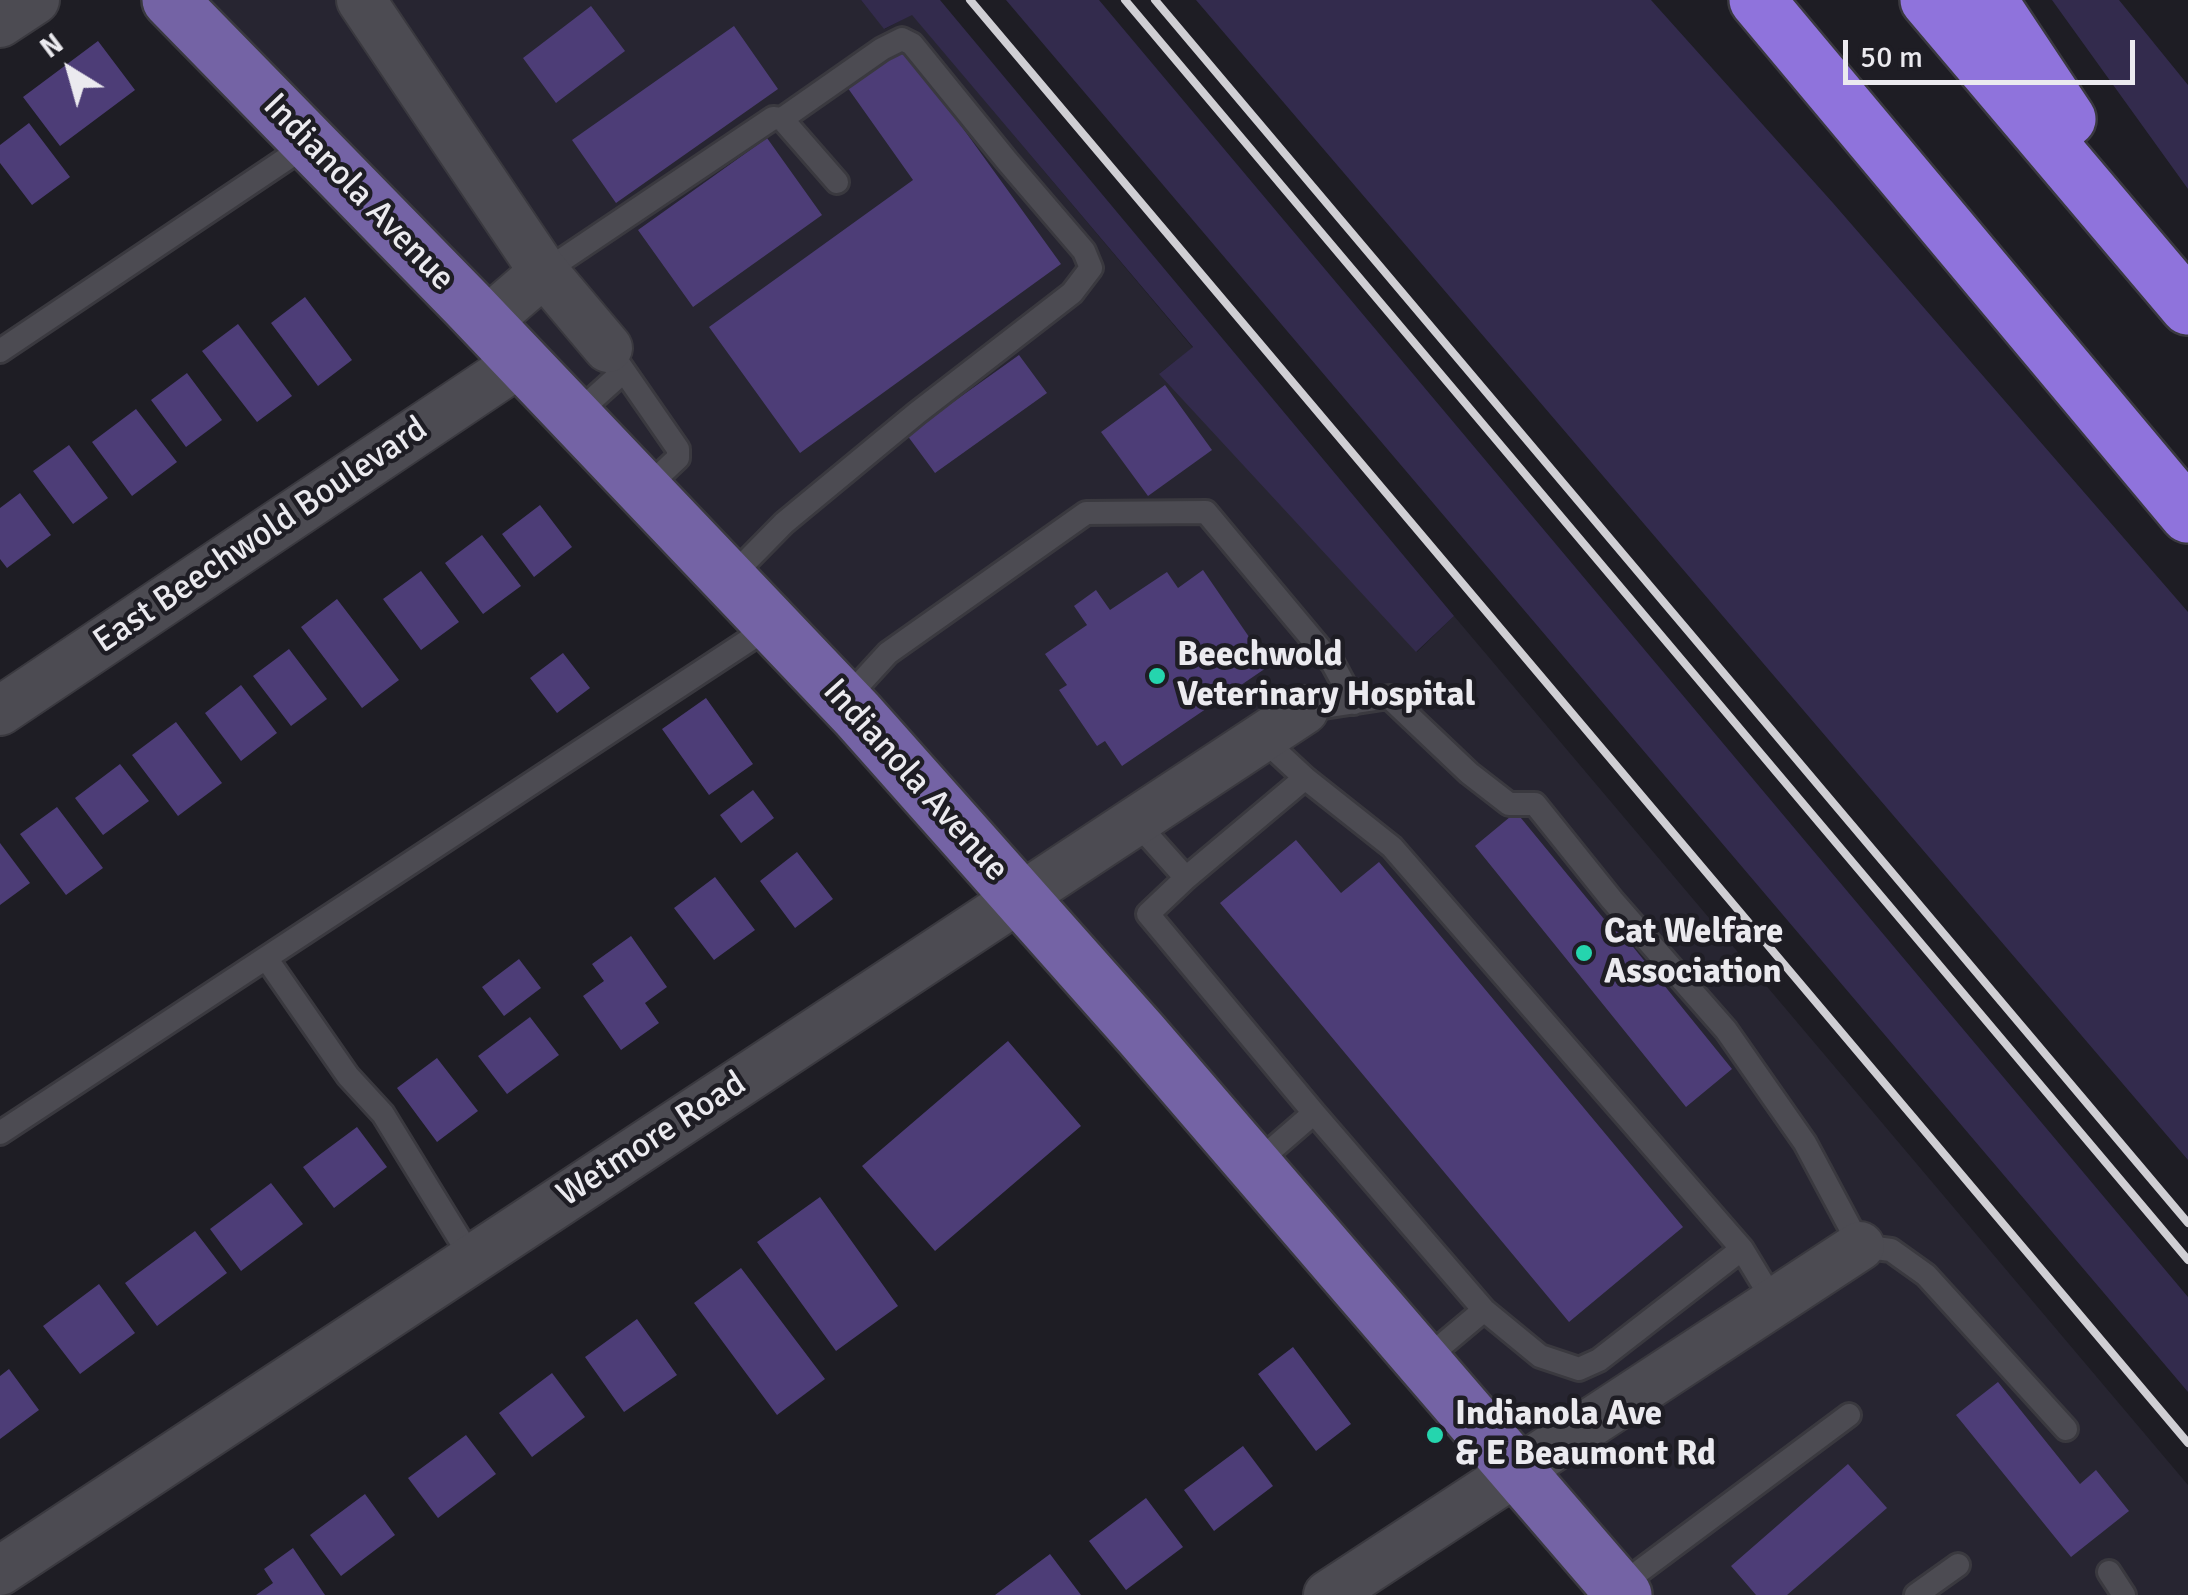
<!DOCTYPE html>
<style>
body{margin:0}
#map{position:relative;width:2188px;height:1595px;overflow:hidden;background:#1e1d24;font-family:Signika,sans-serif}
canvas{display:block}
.north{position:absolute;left:20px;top:20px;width:100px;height:100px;-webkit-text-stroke:8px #1e1d24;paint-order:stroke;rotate:323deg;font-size:28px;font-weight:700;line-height:40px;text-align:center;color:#ebeaef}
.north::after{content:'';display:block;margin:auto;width:35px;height:45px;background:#ebeaef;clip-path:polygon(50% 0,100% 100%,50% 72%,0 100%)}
.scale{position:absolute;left:1843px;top:40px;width:292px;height:45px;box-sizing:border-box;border:5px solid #ebeaef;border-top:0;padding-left:12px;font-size:30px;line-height:35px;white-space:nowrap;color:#ebeaef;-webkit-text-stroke:8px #1e1d24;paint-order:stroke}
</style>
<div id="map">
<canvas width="2188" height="1595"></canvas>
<div class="north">N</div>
<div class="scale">50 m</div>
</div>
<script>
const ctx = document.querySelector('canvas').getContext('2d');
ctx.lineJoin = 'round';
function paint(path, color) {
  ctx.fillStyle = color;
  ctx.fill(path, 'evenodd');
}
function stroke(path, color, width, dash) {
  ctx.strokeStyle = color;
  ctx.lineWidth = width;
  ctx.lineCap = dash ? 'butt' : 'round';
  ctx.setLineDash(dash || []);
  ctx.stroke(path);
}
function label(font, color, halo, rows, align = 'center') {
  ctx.font = font + ' Signika,sans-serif';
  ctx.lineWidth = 9;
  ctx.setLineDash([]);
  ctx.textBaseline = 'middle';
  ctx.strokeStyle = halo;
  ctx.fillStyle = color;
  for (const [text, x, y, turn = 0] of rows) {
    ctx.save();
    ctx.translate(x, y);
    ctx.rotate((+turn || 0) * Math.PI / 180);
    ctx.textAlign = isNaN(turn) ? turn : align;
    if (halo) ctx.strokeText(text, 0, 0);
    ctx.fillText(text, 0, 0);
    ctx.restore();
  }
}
paint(new Path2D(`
 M 162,0 L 861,0 L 885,29 L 912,14 L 1193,348 L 1160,373 L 1417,652 L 1454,616 L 2188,1485 L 2188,1595 L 1624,1595 L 1020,905 Z`), '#272531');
paint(new Path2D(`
 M 861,0 L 940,0 L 1454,616 L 1416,652 L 1159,374 L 1193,347 L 912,15 L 884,29 Z
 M 1006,0 L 1099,0 L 2188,1297 L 2188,1392 Z
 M 1196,0 L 1651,0 L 1833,203 L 2188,612 L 2188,1160 Z
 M 2052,0 L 2119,0 L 2188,85 L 2188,189 Z`), '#332b4d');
paint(new Path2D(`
 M 591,6 L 625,51 L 556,103 L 523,58 Z
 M 734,26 L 778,89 L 616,203 L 572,140 Z
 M 98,41 L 135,90 L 60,146 L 23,97 Z
 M 902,44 L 1061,264 L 800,453 L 709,327 L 913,180 L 845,84 Z
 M 29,123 L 70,177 L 32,205 L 0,163 L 0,145 Z
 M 767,138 L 822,215 L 693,307 L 638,230 Z
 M 305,297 L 352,360 L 318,386 L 271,323 Z
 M 238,324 L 292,396 L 257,422 L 202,351 Z
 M 1019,355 L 1047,393 L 935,473 L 907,435 Z
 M 187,373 L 222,420 L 186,447 L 151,400 Z
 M 1165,385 L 1212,450 L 1148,496 L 1101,432 Z
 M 136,409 L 177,462 L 132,496 L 92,442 Z
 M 69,445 L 108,498 L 73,524 L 33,471 Z
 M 20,493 L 51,535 L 7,568 L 0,559 L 0,508 Z
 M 540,505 L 572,547 L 534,577 L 502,534 Z
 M 482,535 L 521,586 L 483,614 L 445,563 Z
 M 1203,570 L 1269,666 L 1122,766 L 1105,741 L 1097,746 L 1059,690 L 1067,685 L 1045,654 L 1087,625 L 1074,606 L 1096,590 L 1110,610 L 1167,572 L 1178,588 Z
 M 421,571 L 459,622 L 421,650 L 383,599 Z
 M 337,599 L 399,680 L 362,708 L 301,627 Z
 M 289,649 L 327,699 L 291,726 L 253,676 Z
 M 563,653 L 590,688 L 557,713 L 530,678 Z
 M 241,685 L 277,733 L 241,761 L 205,713 Z
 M 706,698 L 753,764 L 709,795 L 662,729 Z
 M 176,722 L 222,783 L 178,816 L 132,755 Z
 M 120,764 L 149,801 L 103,835 L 75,798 Z
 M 753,790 L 774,818 L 741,843 L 720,815 Z
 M 57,807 L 103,868 L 66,895 L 20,834 Z
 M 1516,812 L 1604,919 L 1608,916 L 1732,1069 L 1686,1107 L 1475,846 Z
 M 1296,840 L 1341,893 L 1379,862 L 1683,1227 L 1569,1322 L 1220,903 Z
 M 0,843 L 30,883 L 0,905 Z
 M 797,852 L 833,899 L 795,928 L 760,881 Z
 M 715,877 L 755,930 L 714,960 L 674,908 Z
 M 631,936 L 667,987 L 645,1003 L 659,1023 L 621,1050 L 583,996 L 604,981 L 592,964 Z
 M 519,959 L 541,988 L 504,1016 L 482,987 Z
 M 530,1017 L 559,1055 L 507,1094 L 478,1056 Z
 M 1008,1041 L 1081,1126 L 935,1251 L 862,1166 Z
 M 437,1058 L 478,1111 L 437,1142 L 397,1088 Z
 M 357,1127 L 387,1167 L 334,1208 L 303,1167 Z
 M 271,1183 L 303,1224 L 241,1271 L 210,1229 Z
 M 820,1197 L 898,1306 L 836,1351 L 757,1242 Z
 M 195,1231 L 227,1273 L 157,1326 L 125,1283 Z
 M 741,1268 L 825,1379 L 777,1415 L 694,1303 Z
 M 99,1284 L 135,1333 L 80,1374 L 43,1326 Z
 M 637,1319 L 677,1375 L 624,1412 L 585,1357 Z
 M 1293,1347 L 1351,1424 L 1316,1451 L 1258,1374 Z
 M 9,1369 L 39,1410 L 0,1439 L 0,1376 Z
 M 552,1373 L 585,1417 L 532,1457 L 499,1413 Z
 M 1998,1382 L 2080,1484 L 2096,1470 L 2129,1511 L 2071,1557 L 1956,1415 Z
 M 466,1435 L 496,1474 L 438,1518 L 408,1478 Z
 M 1243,1446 L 1273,1486 L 1214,1531 L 1184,1490 Z
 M 1848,1464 L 1887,1508 L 1787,1595 L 1756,1595 L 1731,1566 Z
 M 365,1494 L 395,1535 L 341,1576 L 310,1535 Z
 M 1146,1498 L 1183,1547 L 1126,1590 L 1089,1541 Z
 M 293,1548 L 325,1595 L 256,1595 L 273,1583 L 264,1569 Z
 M 1050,1554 L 1081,1595 L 995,1595 Z`), '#4d3d77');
const lane = new Path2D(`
 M 544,272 L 773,118 L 782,119 L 837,182
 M 608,348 L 678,449 L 678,458 L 644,490
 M 0,351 L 310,143
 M 574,416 L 624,371
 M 729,579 L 784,523 L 917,413 L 1072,293 L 1091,268 L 1084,251 L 1007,161 L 912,44 L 902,39 L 882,49 L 782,119
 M 844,701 L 888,653 L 1086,513 L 1206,512 L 1333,664 L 1354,703
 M 1304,710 L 1389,697 L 1469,773 L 1509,804 L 1535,804 L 1612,900 L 1726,1030 L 1805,1143 L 1860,1246 L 1891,1250 L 1926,1275 L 2066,1429
 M 1262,738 L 1305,778 L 1392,847 L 1742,1249 L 1774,1302
 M 1135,821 L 1186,878 L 1148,914 L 1314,1113 L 1484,1310 L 1540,1356 L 1579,1369 L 1599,1360 L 1742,1249
 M 1186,878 L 1305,778
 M 266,958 L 348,1076 L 383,1114 L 472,1259
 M 0,1133 L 772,625
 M 1254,1165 L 1314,1113
 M 1422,1362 L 1484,1310
 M 2109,1572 L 2124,1595
 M 1617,1588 L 1849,1415
 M 1916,1595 L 1958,1565`);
const street = new Path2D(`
 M 361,0 L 544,272 L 485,323
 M 0,23 L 35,0
 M 544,272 L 608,348
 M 0,711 L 522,361
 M 0,1571 L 1304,710
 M 1328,1595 L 1860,1246`);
const primary = new Path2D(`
 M 170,0 L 467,304 L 857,714 L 1141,1034 L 1624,1595`);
const highway = new Path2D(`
 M 1757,0 L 2188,515
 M 1928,0 L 2188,307
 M 1989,0 L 2068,119`);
stroke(lane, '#3a393f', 28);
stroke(street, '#3a393f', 52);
stroke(primary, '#3a393f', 60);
stroke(highway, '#3a393f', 60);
stroke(lane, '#4c4b52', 22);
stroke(street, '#4c4b52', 48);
stroke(primary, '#7463a5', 55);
stroke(highway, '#8f73dc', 55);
stroke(new Path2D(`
 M 970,0 L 2188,1443
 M 1125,0 L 2188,1260
 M 1155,0 L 2188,1223`), '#d0cfd4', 8);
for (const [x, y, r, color] of [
 [1157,676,10,"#25d5ae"],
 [1584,953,10,"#25d5ae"],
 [1435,1435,10,"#25d5ae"]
]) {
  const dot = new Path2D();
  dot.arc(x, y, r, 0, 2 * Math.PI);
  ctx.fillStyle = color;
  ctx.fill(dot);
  stroke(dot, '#1e1d24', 4);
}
label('35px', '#ebeaef', '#1e1d24', [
 ["Indianola Avenue",358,193,46],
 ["East Beechwold Boulevard",261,536,-34],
 ["Indianola Avenue",915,781,48],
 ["Wetmore Road",652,1140,-33]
]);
label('bold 35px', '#ebeaef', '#1e1d24', [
 ["Beechwold",1177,656],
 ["Veterinary Hospital",1177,696],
 ["Cat Welfare",1604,933],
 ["Association",1604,973],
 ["Indianola Ave",1455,1415],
 ["& E Beaumont Rd",1455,1455]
], 'left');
</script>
